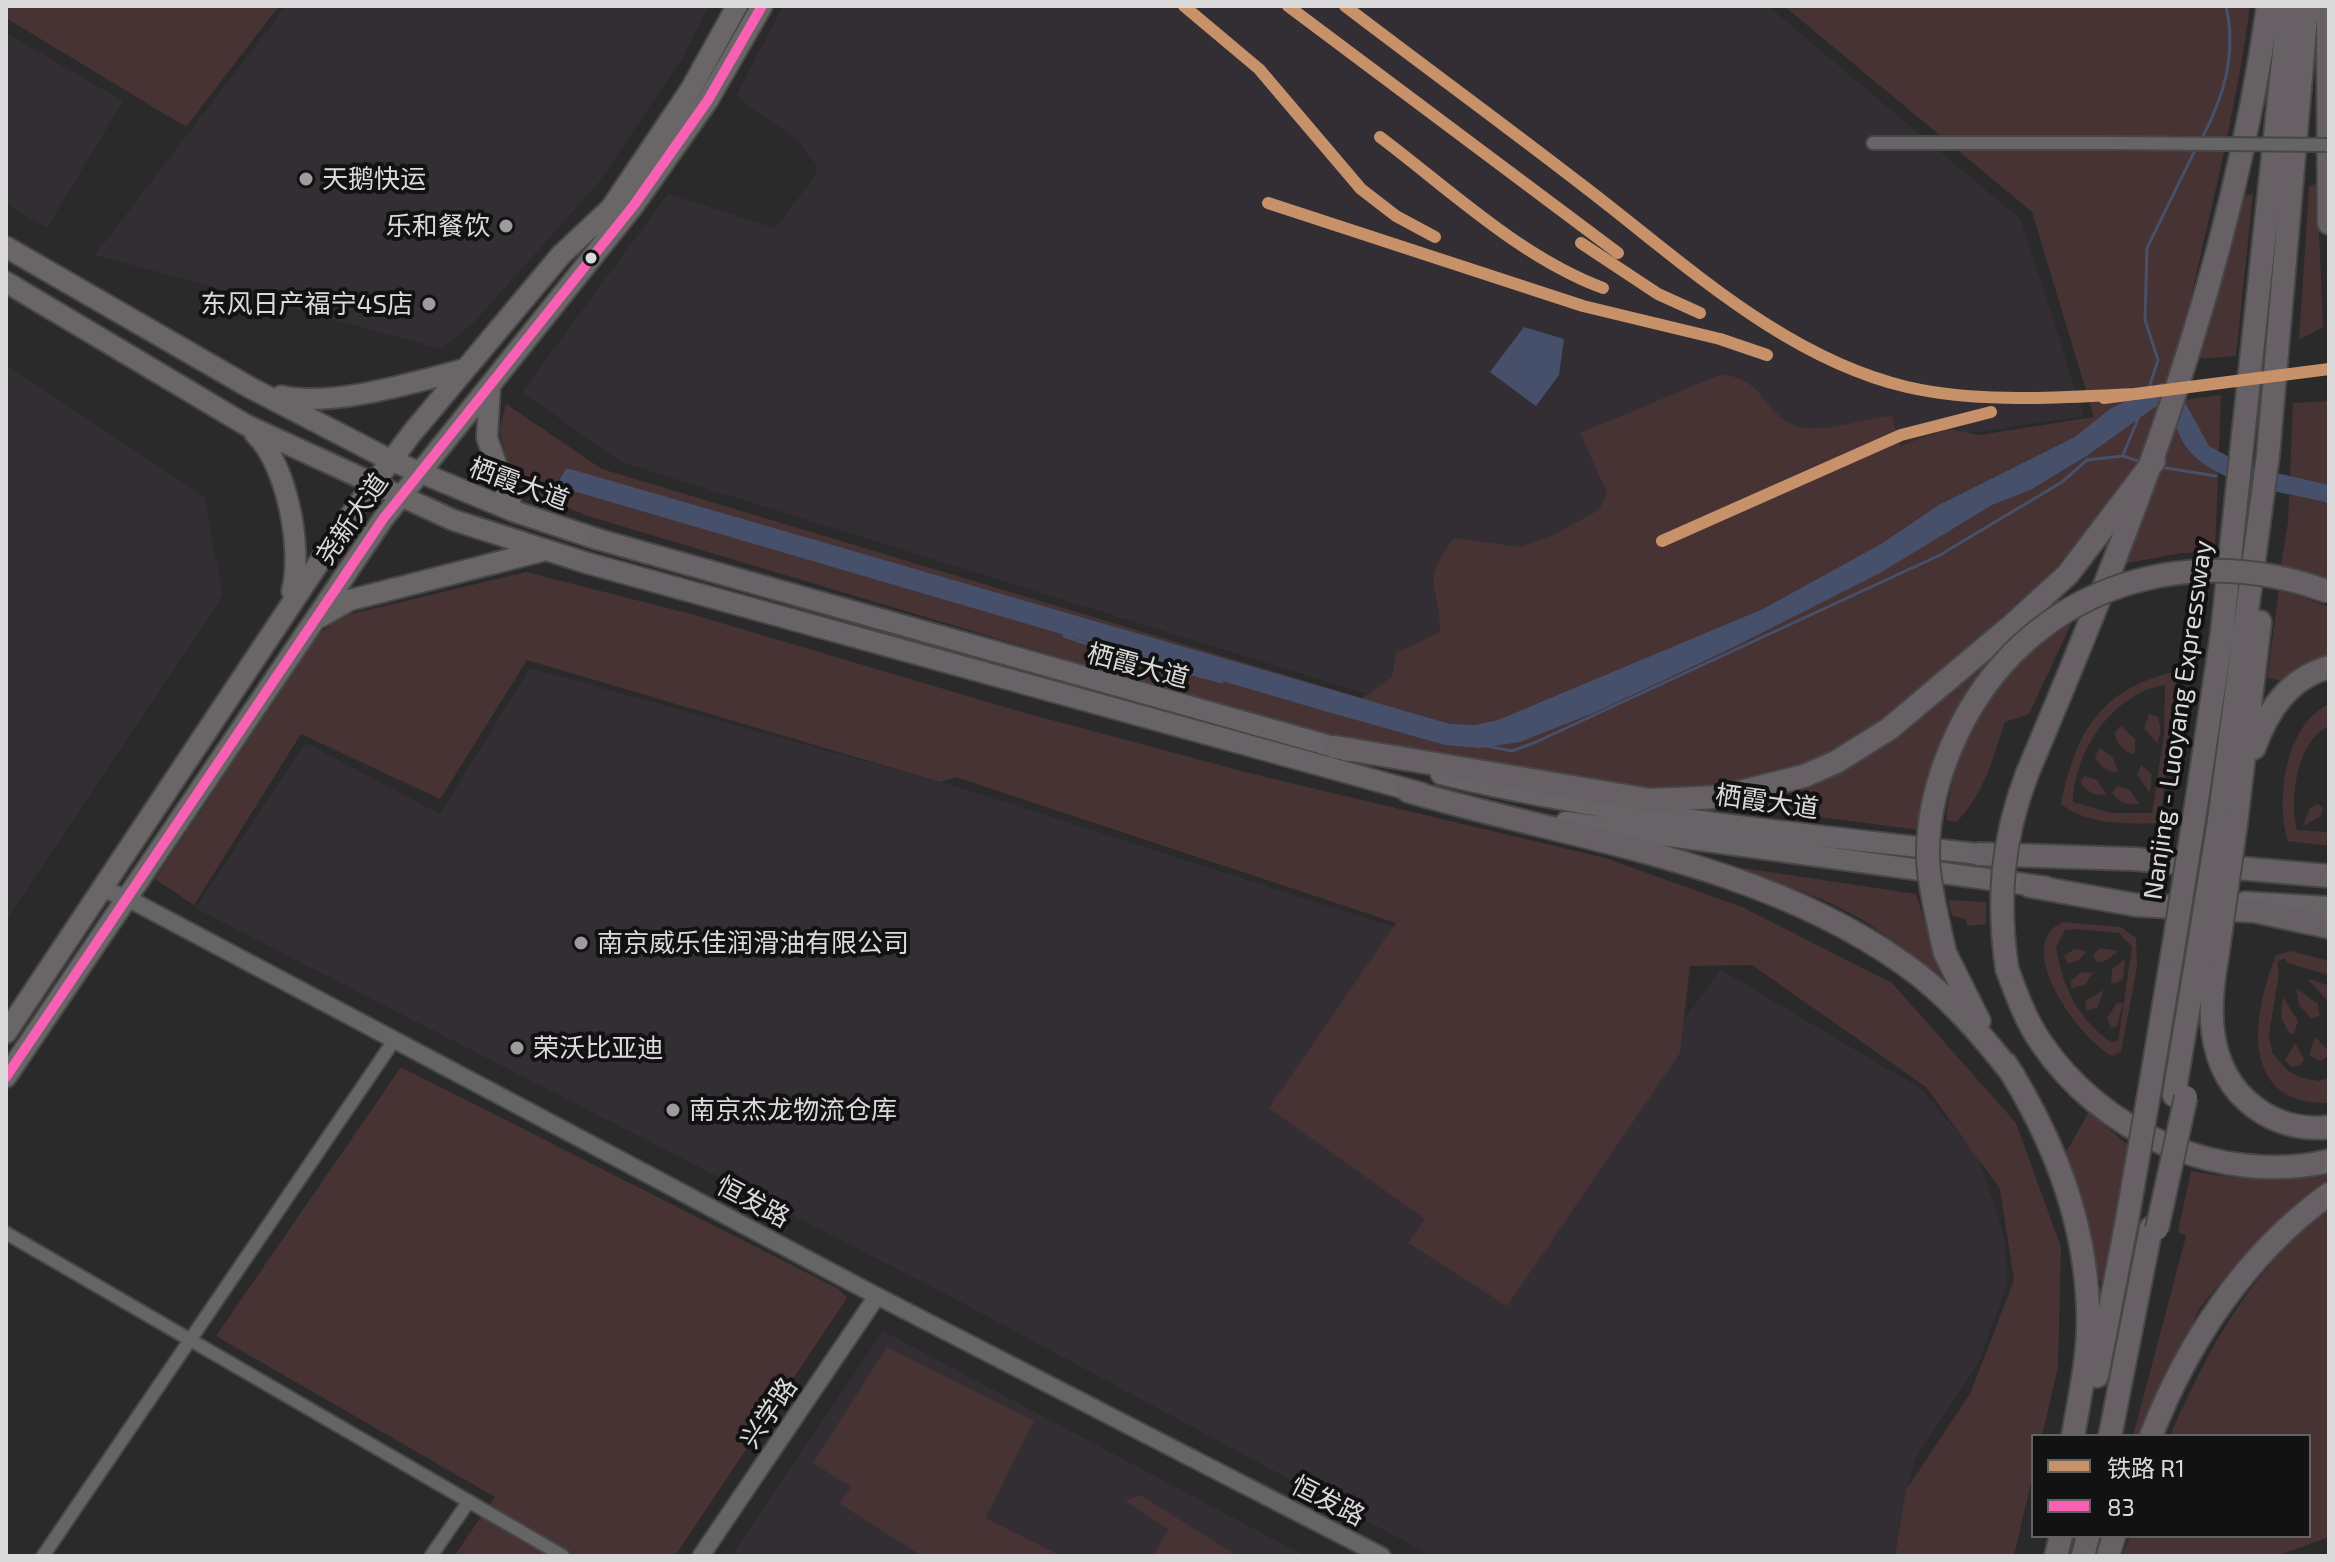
<!DOCTYPE html>
<meta charset="utf-8">
<style>
body{margin:0}
#map{position:relative;width:2335px;height:1562px;overflow:hidden;background:#2a2a2a;font-family:"Exo 2","Noto Sans SC",sans-serif}
canvas{display:block}
.frame{position:absolute;inset:0;border:8px solid #dbdadb;pointer-events:none}
.legend{position:absolute;left:2031px;top:1434px;width:280px;height:104px;box-sizing:border-box;background:#131213;border:2px solid #636263;margin:0;padding:10px 14px;list-style:none;font-size:24px;color:#dbdadb}
.legend li{display:flex;align-items:center;gap:16px;height:40px}
.legend b{width:40px;border:2px solid #636263}
</style>
<div id="map">
<canvas width="2335" height="1562"></canvas>
<div class="frame"></div>
<ul class="legend">
<li><b style="height:10px;background:#c7916a"></b>铁路 R1</li>
<li><b style="height:10px;background:#f860b3"></b>83</li>
</ul>
</div>
<script>
const ctx = document.querySelector('canvas').getContext('2d');
ctx.lineJoin = 'round';
function paint(path, color) {
  ctx.fillStyle = color;
  ctx.fill(path, 'evenodd');
}
function stroke(path, color, width, dash) {
  ctx.strokeStyle = color;
  ctx.lineWidth = width;
  ctx.lineCap = dash ? 'butt' : 'round';
  ctx.setLineDash(dash || []);
  ctx.stroke(path);
}
function label(font, color, halo, rows, align = 'center') {
  ctx.font = font + ' "Exo 2","Noto Sans SC",sans-serif';
  ctx.lineWidth = 8;
  ctx.setLineDash([]);
  ctx.textBaseline = 'middle';
  ctx.strokeStyle = halo;
  ctx.fillStyle = color;
  for (const [text, x, y, turn = 0] of rows) {
    ctx.save();
    ctx.translate(x, y);
    ctx.rotate((+turn || 0) * Math.PI / 180);
    ctx.textAlign = isNaN(turn) ? turn : align;
    if (halo) ctx.strokeText(text, 0, 0);
    ctx.fillText(text, 0, 0);
    ctx.restore();
  }
}
paint(new Path2D(`
 M 286,6 L 708,6 L 684,55 L 599,182 L 476,320 L 442,349 L 95,255 Z
 M 783,6 L 1768,6 L 2021,220 L 2084,416 L 1950,436 L 1366,694 L 621,462 L 522,392 L 668,194 L 775,228 L 816,175 L 816,164 L 796,139 L 736,96 Z
 M 6,33 L 123,101 L 47,228 L 6,204 Z
 M 6,365 L 204,496 L 223,595 L 6,920 Z
 M 530,668 L 958,787 L 1618,999 L 1673,1036 L 1720,969 L 1921,1089 L 1978,1156 L 2004,1236 L 2008,1282 L 1980,1360 L 1914,1461 L 1894,1556 L 1432,1556 L 942,1292 L 195,908 L 306,743 L 440,814 Z
 M 883,1331 L 1305,1556 L 732,1556 Z`), '#332e34');
paint(new Path2D(`
 M 6,6 L 279,6 L 186,127 L 6,18 Z
 M 1784,6 L 2250,6 C 2239,88 2221,168 2202,249 C 2185,324 2169,404 2132,473 C 2100,531 2047,576 1999,619 C 1878,728 1808,796 1635,788 L 1313,733 L 591,517 L 544,499 L 512,479 L 499,431 L 506,404 L 602,469 L 1362,698 L 1392,677 L 1396,653 L 1440,632 C 1441,581 1417,588 1454,538 L 1520,547 L 1551,536 L 1599,510 L 1607,493 L 1580,433 L 1722,374 C 1764,381 1758,403 1786,421 C 1813,440 1862,417 1892,416 L 1900,446 L 1946,429 L 1979,435 L 2094,417 L 2032,212 Z
 M 2317,183 L 2323,327 L 2299,340 L 2309,187 Z
 M 2253,194 L 2236,356 L 2196,359 L 2242,195 Z
 M 2221,395 L 2215,552 L 2182,553 L 2123,564 L 2184,400 Z
 M 2329,401 L 2329,580 L 2281,565 L 2288,522 L 2293,403 Z
 M 526,572 L 691,614 L 1018,711 L 1253,774 L 1605,858 L 1742,907 L 1892,983 L 2016,1123 L 2061,1247 L 2058,1367 L 2042,1436 L 2033,1436 L 2033,1474 L 2014,1556 L 1895,1556 L 1906,1490 L 1970,1394 L 2014,1280 L 2000,1189 L 1926,1087 L 1752,965 L 1690,966 L 1680,1053 L 1507,1306 L 1408,1243 L 1425,1219 L 1269,1108 L 1396,923 L 956,777 L 940,782 L 527,660 L 440,799 L 301,734 L 194,905 L 155,879 L 320,633 L 343,616 Z
 M 2279,589 L 2329,607 L 2329,658 L 2283,681 L 2267,678 Z
 M 2071,624 L 2029,714 L 2005,722 C 1993,757 1984,796 1956,822 L 1946,820 C 1953,745 2001,656 2071,624 Z
 M 1988,658 L 1951,726 L 1920,830 L 1755,809 C 1859,771 1909,735 1988,658 Z
 M 2177,671 L 2160,823 C 2129,824 2086,825 2061,804 C 2076,731 2100,689 2177,671 ZM 2165,685 L 2164,734 L 2152,813 L 2111,813 L 2073,802 C 2074,752 2113,693 2165,685 Z
 M 2329,704 L 2329,726 C 2297,740 2289,800 2297,830 L 2329,832 L 2329,846 L 2288,841 C 2275,800 2285,724 2329,704 Z
 M 2149,714 L 2158,717 L 2161,731 L 2157,743 L 2144,728 Z
 M 2121,726 L 2135,739 L 2135,754 C 2125,753 2114,742 2115,732 Z
 M 2100,748 L 2113,757 L 2118,772 C 2109,773 2097,765 2095,756 Z
 M 2141,765 L 2152,774 L 2150,793 L 2137,775 Z
 M 2085,776 L 2097,780 L 2107,795 L 2093,794 L 2083,787 L 2081,780 Z
 M 2117,786 L 2130,790 L 2139,804 C 2128,806 2118,802 2112,793 Z
 M 2318,804 L 2323,808 L 2321,816 L 2303,826 L 2310,808 Z
 M 1730,866 L 1916,894 L 1946,990 C 1874,916 1830,896 1731,871 Z
 M 1948,900 L 1986,902 L 1986,924 L 1967,926 L 1966,919 L 1952,916 Z
 M 2063,922 L 2121,927 L 2136,938 L 2137,967 L 2121,1052 L 2112,1056 C 2080,1040 2010,944 2063,922 ZM 2077,929 L 2119,933 L 2132,947 L 2118,1041 L 2111,1042 C 2078,1019 2062,986 2056,947 L 2065,930 Z
 M 2100,948 L 2119,951 L 2105,961 L 2096,962 L 2093,955 Z
 M 2074,949 L 2087,951 L 2079,960 L 2068,964 L 2064,956 Z
 M 2291,951 L 2329,961 L 2329,975 L 2287,963 L 2284,958 L 2277,962 L 2279,973 L 2269,1035 L 2272,1052 L 2288,1071 L 2300,1077 L 2318,1081 L 2329,1078 L 2329,1103 C 2237,1105 2253,1013 2276,955 Z
 M 2125,959 L 2123,979 L 2114,984 L 2111,981 L 2112,969 Z
 M 2082,972 L 2093,973 L 2085,985 L 2072,988 L 2070,981 Z
 M 2311,979 L 2329,986 L 2329,1002 L 2308,980 Z
 M 2296,988 L 2318,1004 L 2320,1016 L 2311,1018 L 2299,1005 Z
 M 2104,990 L 2098,1007 L 2087,1011 L 2085,1001 Z
 M 2283,997 L 2298,1021 L 2294,1034 L 2289,1033 L 2281,1017 Z
 M 2117,1003 L 2123,1003 L 2117,1027 L 2111,1028 L 2107,1018 Z
 M 2315,1037 L 2328,1050 L 2327,1057 L 2320,1061 L 2309,1055 Z
 M 2295,1043 L 2304,1059 L 2301,1065 L 2292,1067 L 2285,1060 Z
 M 401,1067 L 839,1289 L 847,1298 L 675,1556 L 454,1556 L 495,1497 L 216,1336 Z
 M 2089,1112 L 2127,1144 L 2112,1257 L 2105,1284 L 2093,1276 L 2086,1223 L 2066,1152 Z
 M 2191,1171 C 2239,1180 2281,1182 2329,1174 L 2329,1179 L 2239,1260 L 2199,1309 L 2144,1436 L 2133,1436 L 2186,1236 L 2178,1232 Z
 M 2329,1205 L 2329,1537 L 2277,1556 L 2122,1556 L 2130,1536 L 2309,1536 L 2309,1436 L 2170,1436 C 2213,1338 2248,1277 2329,1205 Z
 M 887,1347 L 1034,1421 L 986,1518 L 1061,1556 L 922,1556 L 840,1504 L 851,1487 L 813,1463 Z
 M 1140,1495 L 1238,1556 L 1152,1556 L 1169,1530 L 1125,1501 Z`), '#473234');
paint(new Path2D(`
 M 1524,327 L 1564,339 L 1559,375 L 1536,406 L 1490,372 Z
 M 2161,383 L 2171,384 L 2178,390 L 2209,446 L 2246,466 L 2329,485 L 2329,503 C 2286,492 2223,487 2191,453 C 2179,440 2176,424 2168,410 L 2155,407 L 2088,455 L 2032,489 L 1992,505 L 1880,573 L 1730,649 L 1596,712 L 1520,742 L 1480,748 L 1445,745 L 1328,712 L 563,488 L 558,483 L 566,468 L 584,473 L 1450,724 L 1475,725 L 1498,720 L 1763,609 L 1881,544 L 1939,505 L 2075,437 L 2110,409 Z`), '#46506b');
stroke(new Path2D(`
 M 2201,140 C 2224,97 2237,54 2226,6
 M 2148,391 L 2158,360 L 2145,320 L 2147,248 L 2197,146
 M 2123,455 L 2140,414
 M 2160,467 L 2216,476
 M 1064,636 L 1117,654 L 1222,682
 M 1486,746 L 1512,751 L 1536,742 L 1940,555 L 2062,482 L 2087,460 L 2123,456 L 2141,462`), '#46506b', 3);
const minor = new Path2D(`
 M 1873,143 L 2110,143
 M 6,1233 L 563,1556
 M 43,1556 L 395,1039
 M 431,1556 L 469,1501`);
const tertiary = new Path2D(`
 M 102,889 L 127,898 L 877,1296 L 1382,1556
 M 701,1556 L 877,1296`);
const primary = new Path2D(`
 M 6,247 L 249,387 L 390,460 L 513,511 L 597,539
 M 6,282 L 246,425 L 453,520 L 587,563
 M 490,386 L 487,438 L 513,511
 M 281,396 C 329,408 417,382 465,369
 M 255,434 C 287,464 303,549 292,591
 M 320,617 L 350,600 L 542,551
 M 6,1033 L 356,507 L 412,433 L 561,255 L 611,208 L 691,89 L 737,6
 M 6,1077 L 383,519 L 634,205 L 708,100 L 762,6`);
const trunk = new Path2D(`
 M 597,539 L 1348,751
 M 587,563 L 1421,793
 M 1441,774 C 1621,818 1810,834 1995,856
 M 1566,822 L 2046,887
 M 2245,902 L 2329,907`);
const motorway = new Path2D(`
 M 2328,6 L 2329,223
 M 1335,747 L 1650,800 L 1720,797 L 1804,776 L 1836,762 L 1889,729 L 2010,627 L 2068,574 L 2154,461
 M 2254,748 C 2268,710 2288,679 2329,667
 M 2027,774 C 2134,521 2230,280 2268,6
 M 1408,791 C 1575,840 1759,861 1904,964 C 1947,994 1981,1034 2014,1076
 M 2194,819 L 2222,633 L 2289,6
 M 2219,821 L 2268,455 L 2307,6
 M 2236,823 L 2260,622
 M 1979,854 L 2134,859 L 2329,876
 M 2030,886 L 2136,905 L 2254,911 L 2329,927
 M 1940,931 L 1945,953 L 1979,1021
 M 2217,958 C 2206,1017 2208,1079 2263,1113 C 2283,1125 2307,1130 2329,1127
 M 2007,969 C 2016,993 2025,1019 2040,1041 C 2101,1133 2220,1186 2329,1161
 M 2006,1064 C 2053,1139 2085,1219 2088,1309 C 2090,1352 2080,1394 2073,1436
 M 2150,1088 L 2172,956
 M 2174,1095 L 2197,957
 M 2097,1376 L 2127,1220
 M 2110,1436 L 2151,1228
 M 2151,1436 C 2188,1341 2246,1254 2329,1194
 M 2056,1556 L 2061,1536
 M 2083,1556 L 2088,1536
 M 2108,1556 L 2114,1536`);
stroke(minor, '#474747', 16);
stroke(tertiary, '#474747', 20);
stroke(primary, '#474747', 24);
stroke(trunk, '#474747', 24);
stroke(motorway, '#474747', 26);
stroke(minor, '#656565', 12);
stroke(tertiary, '#656565', 16);
stroke(primary, '#6a6567', 20);
stroke(trunk, '#686366', 20);
stroke(motorway, '#676166', 22);
const minorBridge = new Path2D(`
 M 2110,143 L 2329,145`);
const motorwayBridge = new Path2D(`
 M 1940,931 C 1935,908 1929,883 1928,859 C 1927,817 1938,775 1956,736 C 2024,590 2182,537 2329,592
 M 2172,956 L 2194,819
 M 2197,957 L 2219,821
 M 2217,958 L 2236,823
 M 2007,969 C 1997,898 2002,840 2027,774
 M 2127,1220 L 2150,1088
 M 2157,1229 L 2186,1097`);
stroke(minorBridge, '#474747', 16, []);
stroke(motorwayBridge, '#474747', 26, []);
stroke(minorBridge, '#656565', 12);
stroke(motorwayBridge, '#676166', 22);
stroke(new Path2D(`
 M 6,1077 L 383,519 L 634,205 L 708,100 L 762,6`), '#f860b3', 10);
stroke(new Path2D(`
 M 1184,6 L 1259,69 L 1361,189 L 1396,216 L 1435,237
 M 1288,6 L 1618,253
 M 1345,6 C 1425,67 1506,126 1586,188 C 1684,263 1784,358 1907,387 C 1982,404 2061,397 2136,394
 M 1380,137 C 1449,189 1520,257 1603,288
 M 1268,203 L 1583,306 L 1720,339 L 1767,355
 M 1581,243 L 1658,294 L 1700,313
 M 2104,398 L 2329,369
 M 1662,541 L 1901,435 L 1991,412`), '#c7916a', 12);
for (const [x, y, r, color] of [
 [306,179,8,"#9d9c9d"],
 [506,226,8,"#9d9c9d"],
 [591,258,7,"#dbdadb"],
 [429,304,8,"#9d9c9d"],
 [581,943,8,"#9d9c9d"],
 [517,1048,8,"#9d9c9d"],
 [673,1110,8,"#9d9c9d"]
]) {
  const dot = new Path2D();
  dot.arc(x, y, r, 0, 2 * Math.PI);
  ctx.fillStyle = color;
  ctx.fill(dot);
  stroke(dot, '#131213', 3);
}
label('26px', '#dbdadb', '#131213', [
 ["天鹅快运",322,179],
 ["乐和餐饮",490,226,"right"],
 ["东风日产福宁4S店",413,304,"right"],
 ["南京威乐佳润滑油有限公司",597,943],
 ["荣沃比亚迪",533,1048],
 ["南京杰龙物流仓库",689,1110]
], 'left');
label('26px', '#dbdadb', '#131213', [
 ["栖霞大道",519,484,20],
 ["尧新大道",352,519,-55],
 ["栖霞大道",1138,666,15],
 ["Nanjing - Luoyang Expressway",2178,720,-82],
 ["栖霞大道",1767,802,8],
 ["恒发路",753,1202,28],
 ["兴学路",769,1413,-56],
 ["恒发路",1328,1501,27]
]);
</script>
